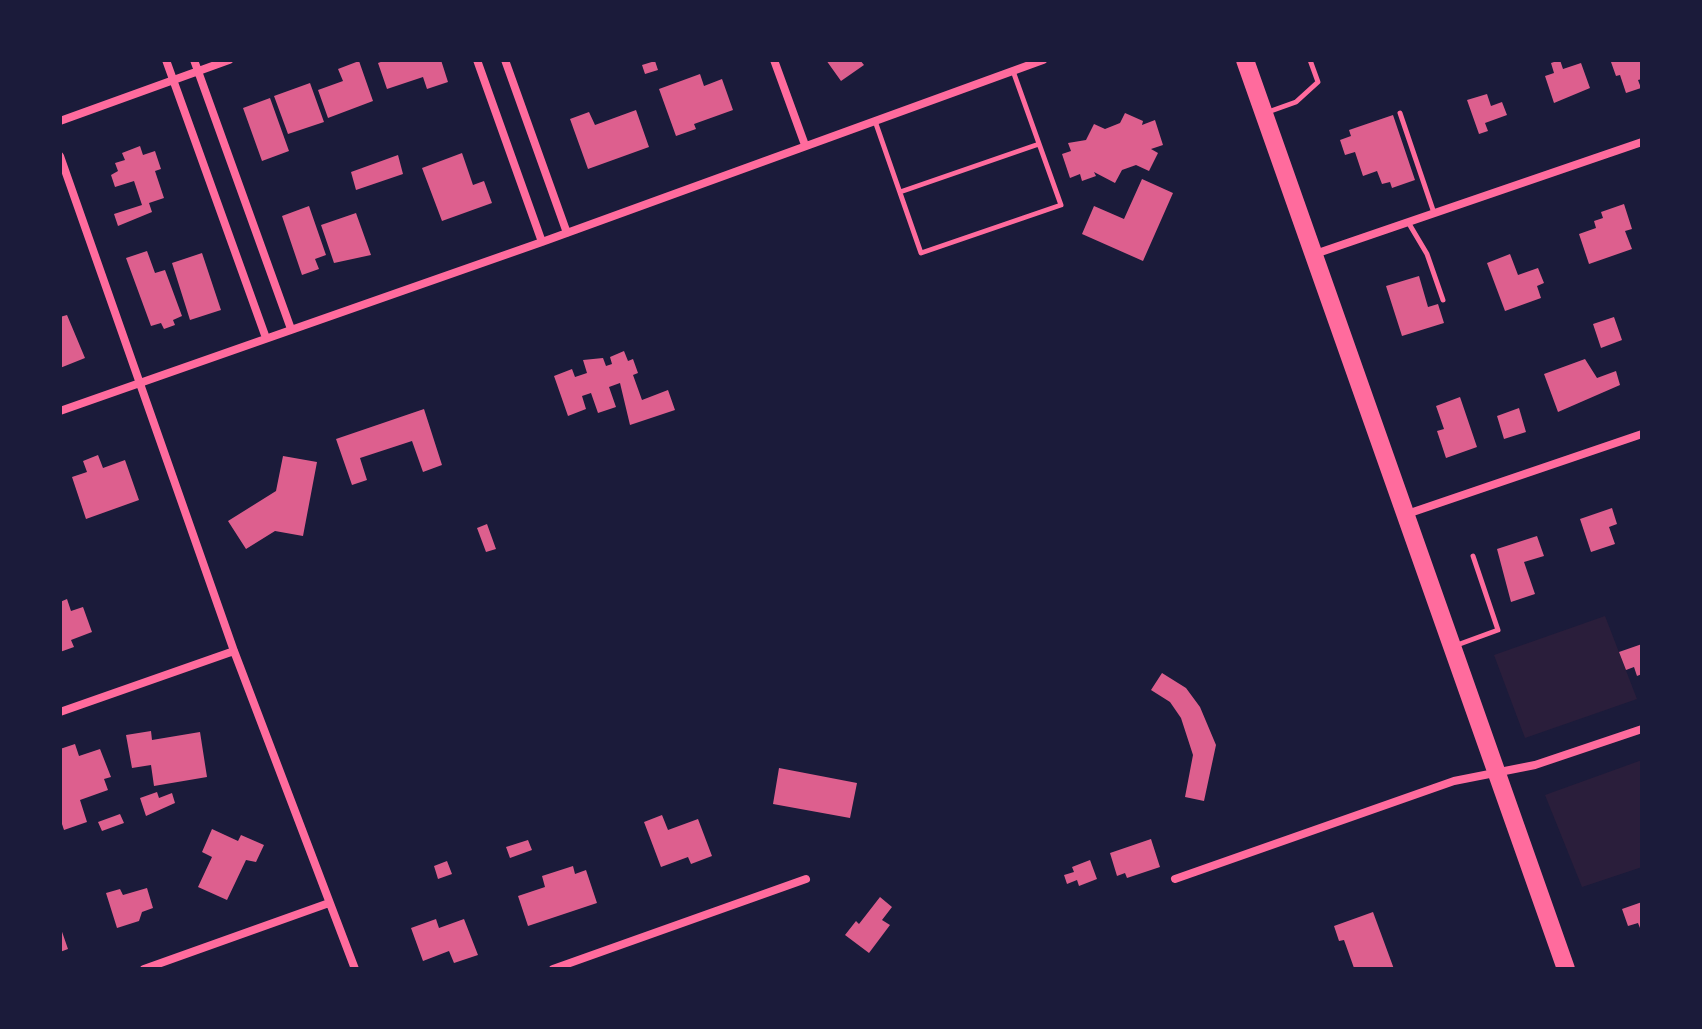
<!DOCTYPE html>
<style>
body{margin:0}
#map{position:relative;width:1702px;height:1029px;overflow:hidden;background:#1b1b3a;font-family:"PT Serif",serif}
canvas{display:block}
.frame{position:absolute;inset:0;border:62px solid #1b1b3a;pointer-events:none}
</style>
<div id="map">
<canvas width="1702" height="1029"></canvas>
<div class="frame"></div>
</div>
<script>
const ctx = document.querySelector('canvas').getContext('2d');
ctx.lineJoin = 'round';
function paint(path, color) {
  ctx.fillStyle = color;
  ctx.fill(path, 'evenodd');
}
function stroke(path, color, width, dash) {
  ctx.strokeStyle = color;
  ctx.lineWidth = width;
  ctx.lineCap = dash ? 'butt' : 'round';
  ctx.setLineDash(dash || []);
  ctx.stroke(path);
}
paint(new Path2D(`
 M 1605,616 L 1637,699 L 1525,738 L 1494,655 Z
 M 1642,760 L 1642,867 L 1582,887 L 1545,795 Z`), '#2a1e3b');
paint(new Path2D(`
 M 386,60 L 441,60 L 448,82 L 427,89 L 423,77 L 387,89 L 378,63 Z
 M 826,60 L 860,60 L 864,65 L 841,81 Z
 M 1560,60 L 1563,69 L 1581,63 L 1590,88 L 1554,103 L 1545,76 L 1554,73 L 1551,63 Z
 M 1615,60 L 1642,60 L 1642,79 L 1638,80 L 1641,88 L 1626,93 L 1620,75 L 1616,76 L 1611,62 Z
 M 359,61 L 373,101 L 328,118 L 318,90 L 343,81 L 338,69 Z
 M 655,61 L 658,70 L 645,74 L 642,65 Z
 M 700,74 L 704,86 L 722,79 L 733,110 L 694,124 L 696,129 L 676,136 L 659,89 Z
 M 310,83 L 324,122 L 288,134 L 274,96 Z
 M 1487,94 L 1491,106 L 1502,102 L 1507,115 L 1485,123 L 1488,131 L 1479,134 L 1467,100 Z
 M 270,98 L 289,151 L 262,161 L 243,108 Z
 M 636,110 L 649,147 L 588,169 L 570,119 L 589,112 L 595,125 Z
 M 1125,113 L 1143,121 L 1142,125 L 1155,120 L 1163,145 L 1151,149 L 1158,153 L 1149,171 L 1136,165 L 1122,170 L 1115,183 L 1094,172 L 1096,176 L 1082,181 L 1080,174 L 1070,178 L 1062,154 L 1071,151 L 1068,143 L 1086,140 L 1094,124 L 1105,129 L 1120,123 Z
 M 1393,115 L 1415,180 L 1392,188 L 1390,182 L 1382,184 L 1377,171 L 1363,176 L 1355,152 L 1345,155 L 1340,140 L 1351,136 L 1349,130 Z
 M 140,146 L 143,155 L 155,151 L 161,169 L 155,171 L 164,198 L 149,203 L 152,212 L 118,226 L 114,214 L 142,205 L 134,181 L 115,187 L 111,175 L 118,171 L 115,163 L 125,160 L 122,153 Z
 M 462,153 L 473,185 L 484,181 L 492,203 L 442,221 L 422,168 Z
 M 398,155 L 403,174 L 356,190 L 351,172 Z
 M 1142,179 L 1173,193 L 1143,261 L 1082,234 L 1094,206 L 1124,219 Z
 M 1624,204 L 1632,229 L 1625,231 L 1632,249 L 1589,264 L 1579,234 L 1596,228 L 1594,221 L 1603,218 L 1601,212 Z
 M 309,206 L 326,255 L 315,259 L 319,269 L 302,275 L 282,216 Z
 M 356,213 L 371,255 L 334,263 L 321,225 Z
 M 147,251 L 155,273 L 165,270 L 182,316 L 173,320 L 175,325 L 164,329 L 161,323 L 151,326 L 126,258 Z
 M 202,253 L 221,310 L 190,320 L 172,263 Z
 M 1510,254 L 1518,275 L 1538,268 L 1544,283 L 1537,286 L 1541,298 L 1505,311 L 1487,263 Z
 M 1419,276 L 1428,307 L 1438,304 L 1444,323 L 1402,336 L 1386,286 Z
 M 67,315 L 85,358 L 60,368 L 60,317 Z
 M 1614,317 L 1622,340 L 1601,348 L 1593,324 Z
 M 624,351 L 628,361 L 633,359 L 638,373 L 633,375 L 642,400 L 668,390 L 675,410 L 630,425 L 620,383 L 609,387 L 616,407 L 598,413 L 591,393 L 582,396 L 586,409 L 568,416 L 554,376 L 572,369 L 575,377 L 587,373 L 583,360 L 603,358 L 606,366 L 612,364 L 610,357 Z
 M 1585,359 L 1597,378 L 1616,371 L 1620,385 L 1558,412 L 1544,374 Z
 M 1460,397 L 1477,447 L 1446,458 L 1437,431 L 1444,429 L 1436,406 Z
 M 1519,408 L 1526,432 L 1504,439 L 1497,416 Z
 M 424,409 L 442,465 L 423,472 L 412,441 L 360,458 L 367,480 L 352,485 L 336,439 Z
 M 98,455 L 103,468 L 125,460 L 139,500 L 86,519 L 72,477 L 87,472 L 83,461 Z
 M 283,456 L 317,462 L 303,536 L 275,531 L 246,549 L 228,521 L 276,491 Z
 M 1612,508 L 1617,524 L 1609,527 L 1615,544 L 1591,552 L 1580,519 Z
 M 487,524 L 496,549 L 486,552 L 477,528 Z
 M 1537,536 L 1544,556 L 1524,562 L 1535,594 L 1511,602 L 1497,549 Z
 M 67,599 L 71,611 L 83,607 L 92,632 L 71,640 L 74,647 L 60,652 L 60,602 Z
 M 1642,644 L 1642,674 L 1637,676 L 1634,667 L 1626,670 L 1619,652 Z
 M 1162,673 L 1186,688 L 1200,707 L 1216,745 L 1204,801 L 1185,797 L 1193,755 L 1181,718 L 1170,702 L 1151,690 Z
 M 151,731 L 152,740 L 200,732 L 207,777 L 154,786 L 151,765 L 132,768 L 126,735 Z
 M 75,744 L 79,756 L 100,749 L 111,777 L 104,779 L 108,790 L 80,800 L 87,822 L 64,830 L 60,818 L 60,749 Z
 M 779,768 L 857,783 L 850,818 L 773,804 Z
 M 157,792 L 159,798 L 172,793 L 175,803 L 146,816 L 140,798 Z
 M 120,814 L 124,823 L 102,831 L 98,822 Z
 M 662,815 L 668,830 L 698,819 L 712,856 L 691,864 L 688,857 L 661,867 L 644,822 Z
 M 212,829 L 238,841 L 241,835 L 264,845 L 256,862 L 246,860 L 227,900 L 198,887 L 212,857 L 202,852 Z
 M 1151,839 L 1160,867 L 1127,878 L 1125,873 L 1117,876 L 1110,853 Z
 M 528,840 L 532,850 L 510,858 L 506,847 Z
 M 1090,860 L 1097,879 L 1079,886 L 1077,880 L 1067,884 L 1064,875 L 1074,872 L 1072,867 Z
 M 447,861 L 452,874 L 438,879 L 434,866 Z
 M 573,866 L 575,874 L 586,870 L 597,903 L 528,926 L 518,896 L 545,887 L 542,876 Z
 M 147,888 L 153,908 L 142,912 L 139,921 L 117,928 L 106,893 L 120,889 L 123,895 Z
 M 880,897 L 892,907 L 882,920 L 890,925 L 869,953 L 845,935 L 856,921 L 859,924 Z
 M 1642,902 L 1642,933 L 1638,923 L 1628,926 L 1622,909 Z
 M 1373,912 L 1394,969 L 1354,968 L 1344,940 L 1339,941 L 1334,926 Z
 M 436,919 L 439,928 L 464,919 L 478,955 L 454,963 L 449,951 L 423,961 L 411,928 Z
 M 60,926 L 68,949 L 60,952 Z`), '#dd5f8e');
stroke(new Path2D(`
 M 1268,112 L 1296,102 L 1318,82 L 1310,60
 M 1400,113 L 1434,213
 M 875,121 L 921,253 L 1061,205 L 1013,71
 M 900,192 L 1039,144
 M 1408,222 L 1427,254 L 1443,300
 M 1457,645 L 1498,630 L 1473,556`), '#ff6b9d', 5);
stroke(new Path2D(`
 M 166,60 L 266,338
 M 194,60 L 291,329
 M 477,60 L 542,242
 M 505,60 L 567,233
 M 774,60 L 805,145
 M 60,121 L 229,60
 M 60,156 L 234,651 L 355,969
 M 1315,254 L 1642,142
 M 60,411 L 542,242 L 1043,60
 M 1407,514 L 1642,434
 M 60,712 L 234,651
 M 1175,879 L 1454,781 L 1535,765 L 1642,729
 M 144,969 L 329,903
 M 553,969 L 806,879`), '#ff6b9d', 8);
stroke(new Path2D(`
 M 1245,60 L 1566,969`), '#ff6b9d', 18);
</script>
